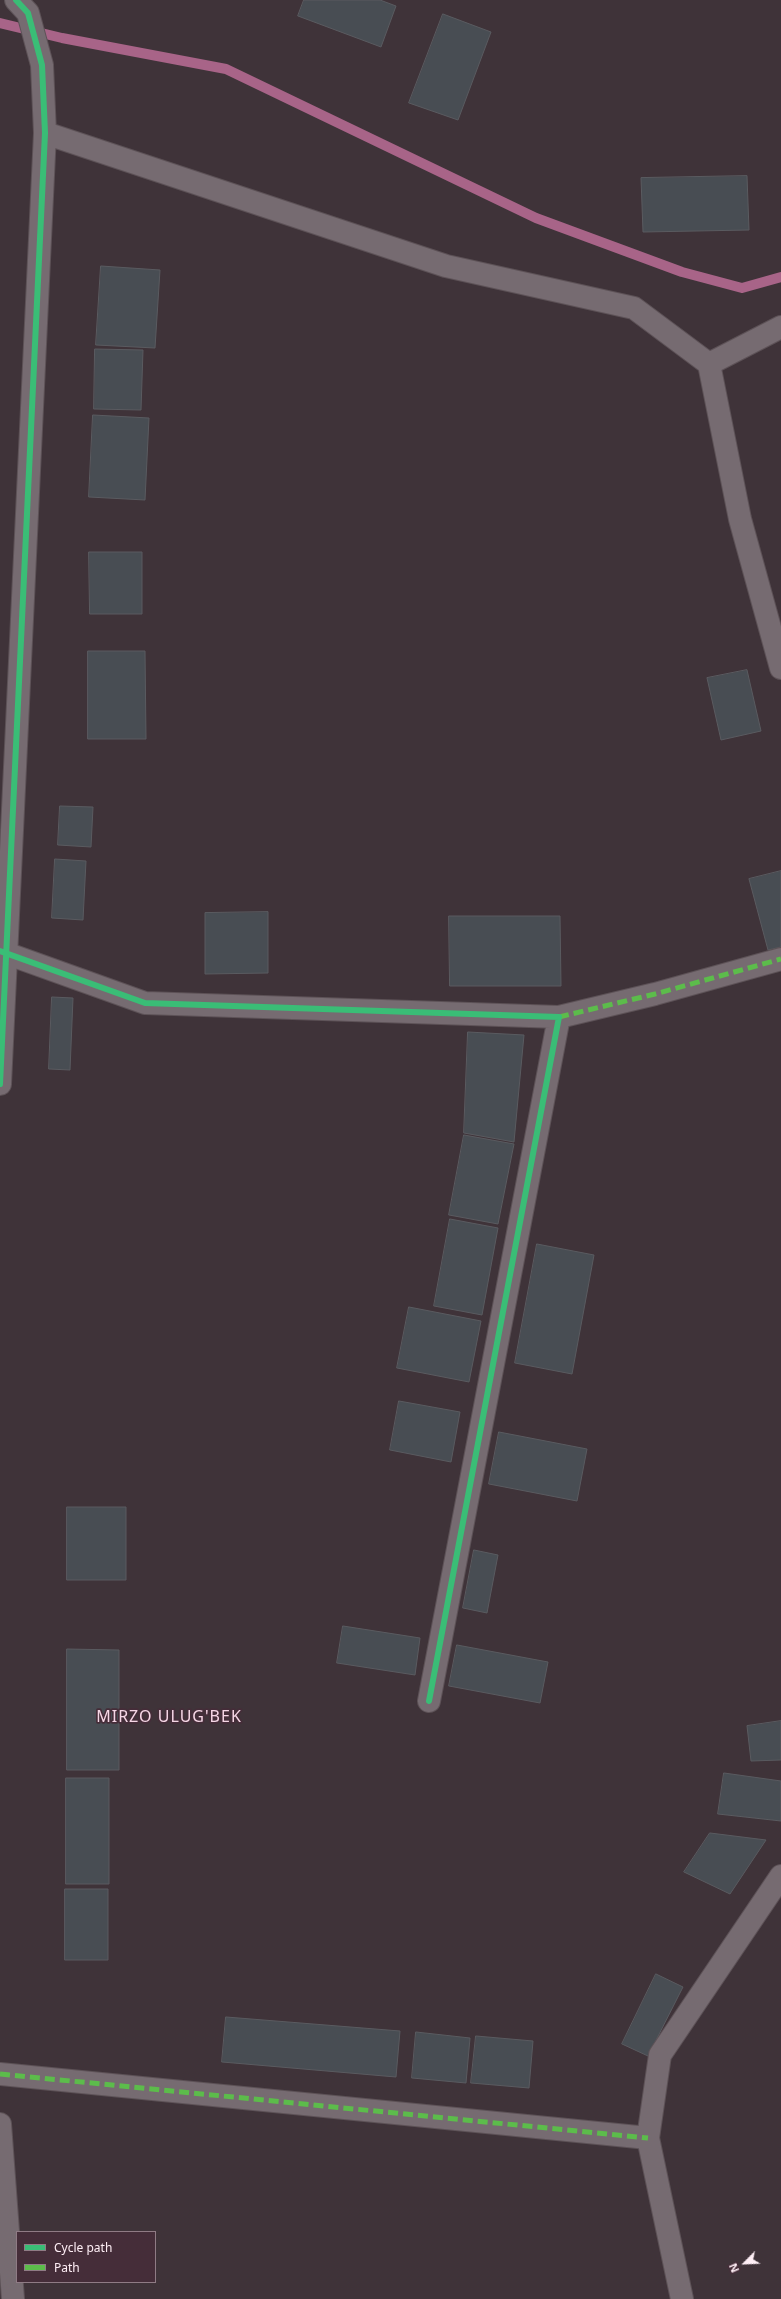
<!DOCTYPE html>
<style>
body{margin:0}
#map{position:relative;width:781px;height:2299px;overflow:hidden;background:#3f3339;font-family:"Noto Sans",sans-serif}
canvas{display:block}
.legend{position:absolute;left:16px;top:2231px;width:140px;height:52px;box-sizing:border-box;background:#452d39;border:1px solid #8f7b85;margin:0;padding:5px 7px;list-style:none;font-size:12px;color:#ffeff6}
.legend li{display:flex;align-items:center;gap:8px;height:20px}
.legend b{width:20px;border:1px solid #8f7b85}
.north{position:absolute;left:725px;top:2243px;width:40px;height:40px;-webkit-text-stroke:3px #452d39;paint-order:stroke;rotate:246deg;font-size:11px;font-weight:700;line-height:16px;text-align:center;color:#ffeff6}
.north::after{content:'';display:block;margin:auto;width:14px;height:18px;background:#ffeff6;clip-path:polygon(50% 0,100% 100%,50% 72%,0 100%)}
</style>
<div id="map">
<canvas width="781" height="2299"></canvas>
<ul class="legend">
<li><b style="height:5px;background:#3abd76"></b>Cycle path</li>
<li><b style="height:5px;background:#5cbc4b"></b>Path</li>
</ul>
<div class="north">N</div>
</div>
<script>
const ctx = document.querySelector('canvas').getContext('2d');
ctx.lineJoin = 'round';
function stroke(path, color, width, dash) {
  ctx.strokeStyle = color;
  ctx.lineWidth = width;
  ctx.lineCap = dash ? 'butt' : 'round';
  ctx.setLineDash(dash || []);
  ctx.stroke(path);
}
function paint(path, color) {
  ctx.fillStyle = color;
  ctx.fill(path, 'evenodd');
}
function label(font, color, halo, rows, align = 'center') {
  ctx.font = font + ' "Noto Sans",sans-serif';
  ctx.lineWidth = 3.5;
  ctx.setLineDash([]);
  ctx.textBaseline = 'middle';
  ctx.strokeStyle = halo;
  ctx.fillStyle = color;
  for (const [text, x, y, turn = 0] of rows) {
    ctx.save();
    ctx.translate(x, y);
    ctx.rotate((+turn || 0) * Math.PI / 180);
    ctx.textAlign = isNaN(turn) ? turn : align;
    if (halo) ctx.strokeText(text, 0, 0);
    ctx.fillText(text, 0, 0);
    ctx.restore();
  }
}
stroke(new Path2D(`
 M 0,23 L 62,38 L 226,69 L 536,218 L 682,272 L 742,288 L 781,277`), '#a86488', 10);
const building = new Path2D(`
 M 304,0 L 380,0 L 396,6 L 381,47 L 298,16 Z
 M 443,14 L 491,32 L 458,120 L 409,103 Z
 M 747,176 L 749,230 L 643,232 L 641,178 Z
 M 101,266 L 160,270 L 155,348 L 96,345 Z
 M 95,349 L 143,350 L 141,410 L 94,409 Z
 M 93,415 L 149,418 L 145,500 L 89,497 Z
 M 89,552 L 142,552 L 142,614 L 90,614 Z
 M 88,651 L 145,651 L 146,739 L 88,739 Z
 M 747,670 L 761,731 L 721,740 L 707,678 Z
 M 60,806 L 93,807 L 91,847 L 58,845 Z
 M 55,859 L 86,861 L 83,920 L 52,918 Z
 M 781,871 L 781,947 L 768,950 L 749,879 Z
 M 268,912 L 268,973 L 205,974 L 205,913 Z
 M 449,916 L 560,916 L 561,986 L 450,986 Z
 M 52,997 L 73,998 L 70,1070 L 49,1069 Z
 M 468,1032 L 524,1035 L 514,1142 L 464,1133 Z
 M 464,1135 L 514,1144 L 498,1224 L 449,1215 Z
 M 450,1219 L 498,1228 L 482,1315 L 434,1306 Z
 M 537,1244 L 594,1255 L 572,1374 L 515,1363 Z
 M 409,1307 L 481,1321 L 469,1382 L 397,1368 Z
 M 399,1401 L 460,1412 L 451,1462 L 390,1450 Z
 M 499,1432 L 587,1449 L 577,1501 L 489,1484 Z
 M 67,1507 L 126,1507 L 126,1580 L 67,1580 Z
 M 474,1550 L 498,1555 L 487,1613 L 463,1608 Z
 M 343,1626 L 420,1638 L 415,1675 L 337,1663 Z
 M 457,1645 L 548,1662 L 540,1703 L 449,1686 Z
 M 67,1649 L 119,1650 L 119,1770 L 67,1770 Z
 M 781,1721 L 781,1760 L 751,1761 L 747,1726 Z
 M 724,1773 L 781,1781 L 781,1821 L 718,1814 Z
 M 66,1778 L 109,1778 L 109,1884 L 66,1884 Z
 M 710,1833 L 766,1840 L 730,1894 L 684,1872 Z
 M 65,1889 L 108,1889 L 108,1960 L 65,1960 Z
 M 656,1974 L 683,1987 L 648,2056 L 622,2044 Z
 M 226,2017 L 400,2031 L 396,2077 L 222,2062 Z
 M 416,2032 L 470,2038 L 466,2083 L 412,2078 Z
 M 476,2036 L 533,2041 L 529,2088 L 471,2083 Z`);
paint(building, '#484d53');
stroke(building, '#5a5b60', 1);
const minor = new Path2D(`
 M 45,133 L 446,266 L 634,308 L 709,364
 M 781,327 L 709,364 L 740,519 L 781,668
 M 0,951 L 145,1003 L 559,1017 L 429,1701
 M 559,1017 L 655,994 L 781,959
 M 0,1084 L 45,133 L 42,65 L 28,13 L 16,0
 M 0,2074 L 648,2138
 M 0,2124 L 13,2299
 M 682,2299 L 648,2138 L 660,2055 L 781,1876`);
stroke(minor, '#5d5257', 24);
stroke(minor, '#766b71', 22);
stroke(new Path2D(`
 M 559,1017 L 655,994 L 781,959
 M 0,2074 L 648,2138`), '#5cbc4b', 5, [10, 5]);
stroke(new Path2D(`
 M 0,951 L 145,1003 L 559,1017 L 429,1701
 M 0,1084 L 45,133 L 42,65 L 28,13 L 16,0`), '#3abd76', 6);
ctx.letterSpacing = '1px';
label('16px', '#f6d7e6', '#452d39', [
 ["MIRZO ULUG'BEK",169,1717]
]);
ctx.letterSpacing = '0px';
</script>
